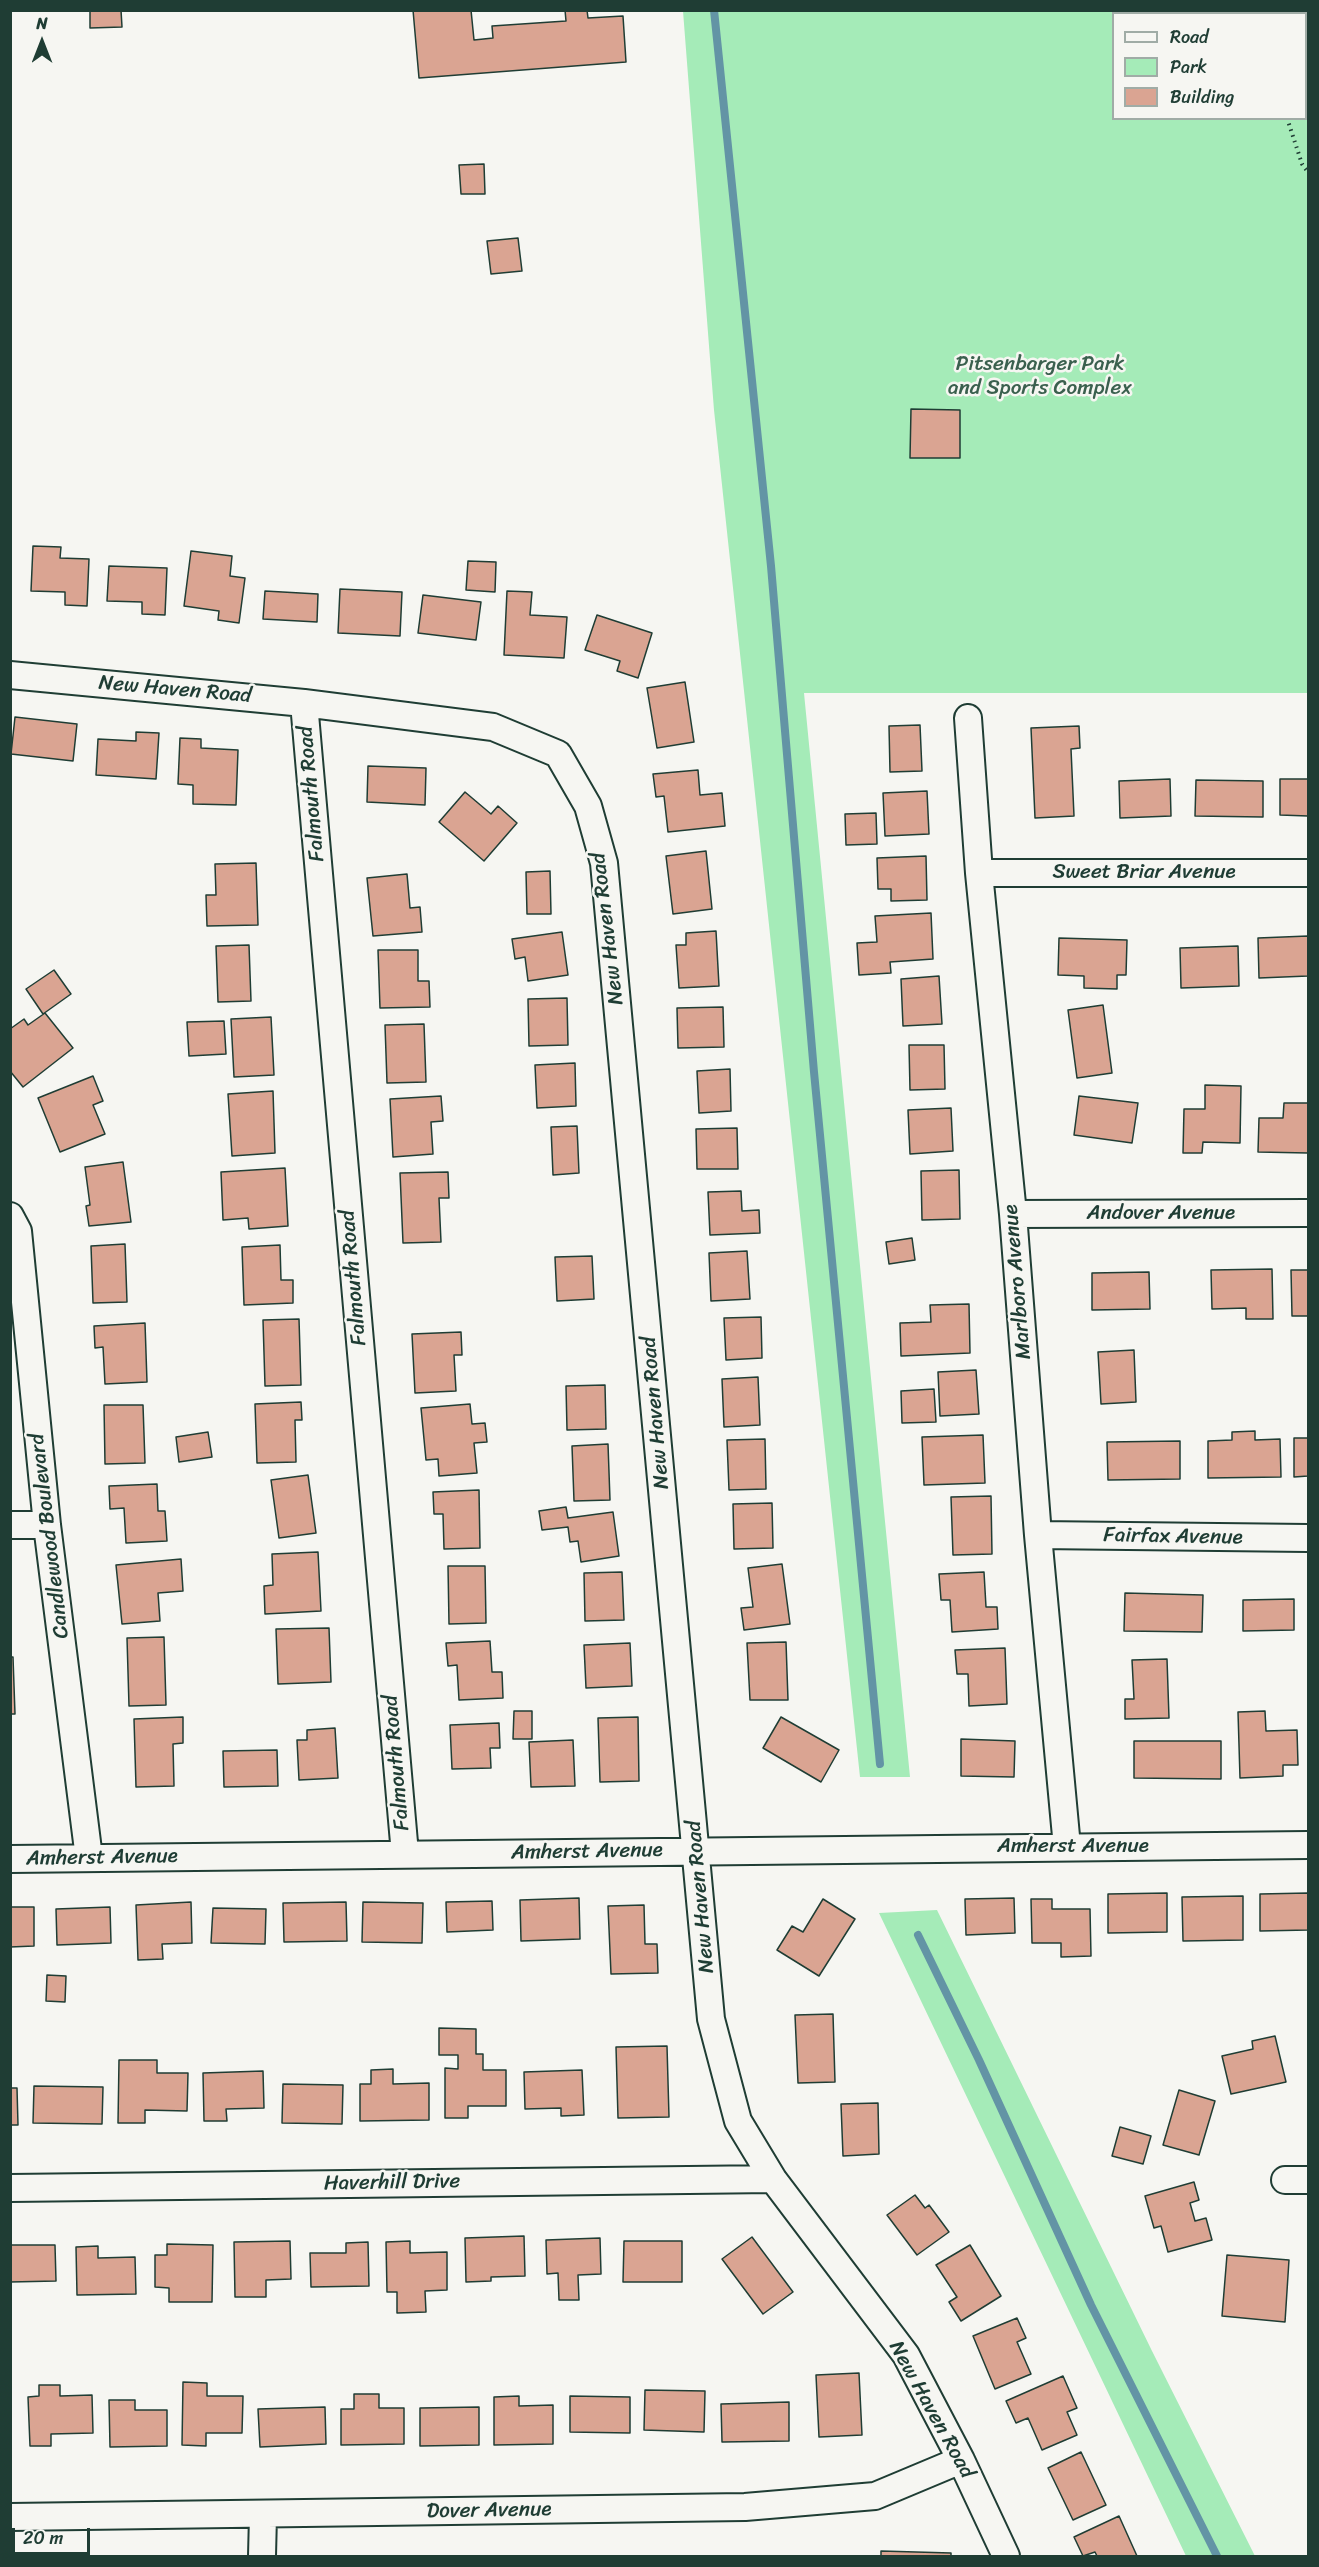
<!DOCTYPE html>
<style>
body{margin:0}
#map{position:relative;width:1319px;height:2567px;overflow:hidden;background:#f6f6f2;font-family:Sriracha,sans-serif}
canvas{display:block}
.frame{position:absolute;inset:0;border:12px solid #1f3d34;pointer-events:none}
.legend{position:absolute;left:1112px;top:12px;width:195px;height:108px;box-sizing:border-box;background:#f6f6f2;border:2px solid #a0aca6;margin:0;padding:8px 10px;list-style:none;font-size:18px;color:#1f3d34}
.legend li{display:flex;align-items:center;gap:12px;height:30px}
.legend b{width:30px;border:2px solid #a0aca6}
.north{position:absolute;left:12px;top:12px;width:60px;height:60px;-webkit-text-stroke:4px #f6f6f2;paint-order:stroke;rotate:0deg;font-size:16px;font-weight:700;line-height:24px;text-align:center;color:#1f3d34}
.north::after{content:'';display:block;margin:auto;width:21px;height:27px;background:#1f3d34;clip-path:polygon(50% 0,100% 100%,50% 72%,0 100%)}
.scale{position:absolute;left:12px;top:2528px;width:78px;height:27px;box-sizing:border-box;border:3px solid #1f3d34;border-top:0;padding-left:8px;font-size:18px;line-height:21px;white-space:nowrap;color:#1f3d34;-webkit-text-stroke:4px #f6f6f2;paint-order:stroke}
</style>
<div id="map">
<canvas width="1319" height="2567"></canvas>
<div class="frame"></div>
<ul class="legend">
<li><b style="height:8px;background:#f6f6f2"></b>Road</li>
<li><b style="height:16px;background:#a5ebb8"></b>Park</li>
<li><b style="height:16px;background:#daa492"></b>Building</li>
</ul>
<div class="north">N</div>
<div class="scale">20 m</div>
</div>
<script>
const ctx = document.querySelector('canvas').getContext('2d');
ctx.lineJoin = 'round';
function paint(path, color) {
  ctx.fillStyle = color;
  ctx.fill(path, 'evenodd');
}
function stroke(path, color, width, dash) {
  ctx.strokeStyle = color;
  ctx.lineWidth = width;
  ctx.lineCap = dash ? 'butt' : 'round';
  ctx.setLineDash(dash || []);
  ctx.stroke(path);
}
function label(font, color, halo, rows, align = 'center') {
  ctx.font = font + ' Sriracha,sans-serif';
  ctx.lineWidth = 5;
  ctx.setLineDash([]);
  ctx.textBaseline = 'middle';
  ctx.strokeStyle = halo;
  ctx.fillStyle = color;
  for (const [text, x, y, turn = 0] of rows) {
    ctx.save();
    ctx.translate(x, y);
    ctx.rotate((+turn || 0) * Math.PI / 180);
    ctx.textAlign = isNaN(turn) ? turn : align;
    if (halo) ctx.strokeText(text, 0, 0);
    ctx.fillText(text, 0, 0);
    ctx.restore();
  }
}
paint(new Path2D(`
 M 683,11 L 1308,11 L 1308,693 L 804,693 L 910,1777 L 860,1777 L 714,410 ZM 1114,14 L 1306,14 L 1306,118 L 1114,118 Z
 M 937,1910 L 1152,2351 L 1255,2556 L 1186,2556 L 879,1913 Z`), '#a5ebb8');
stroke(new Path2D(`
 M 714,10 L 771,566 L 814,1072 L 880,1764
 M 918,1935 L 979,2060 L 1091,2305 L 1217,2556`), '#6394a5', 8);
const building = new Path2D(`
 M 90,10 L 121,10 L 122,27 L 90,28 Z
 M 413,10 L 471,10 L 474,40 L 493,38 L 492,26 L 566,21 L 565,10 L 587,10 L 588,18 L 623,16 L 626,62 L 419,78 Z
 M 484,164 L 485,194 L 461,194 L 459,165 Z
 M 518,238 L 522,271 L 491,274 L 487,241 Z
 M 911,409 L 960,410 L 960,458 L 910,458 Z
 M 33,546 L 61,547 L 60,558 L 89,559 L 87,606 L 65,605 L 65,592 L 31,591 Z
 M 191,551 L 232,556 L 230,576 L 245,578 L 239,623 L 218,620 L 219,611 L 184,606 Z
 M 468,561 L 496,562 L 495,592 L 466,590 Z
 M 109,566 L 167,568 L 165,615 L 142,614 L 142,602 L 107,601 Z
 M 340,589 L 402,592 L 400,636 L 338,633 Z
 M 265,591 L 318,594 L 317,622 L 263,619 Z
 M 507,591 L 532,592 L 530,615 L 567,617 L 564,658 L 504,655 Z
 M 423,595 L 481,602 L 476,640 L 418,633 Z
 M 597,615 L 652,633 L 638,678 L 617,671 L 620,661 L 585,650 Z
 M 685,682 L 694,742 L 657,748 L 647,688 Z
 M 15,717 L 77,724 L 73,761 L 11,754 Z
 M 920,725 L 922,771 L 890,772 L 889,726 Z
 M 1079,726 L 1080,748 L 1071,749 L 1074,816 L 1035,818 L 1031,728 Z
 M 136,732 L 159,733 L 156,779 L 96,775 L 98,739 L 136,741 Z
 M 180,738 L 201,739 L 201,748 L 238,750 L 236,805 L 193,804 L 193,785 L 178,784 Z
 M 368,766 L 426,768 L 425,805 L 367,802 Z
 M 698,770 L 700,795 L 722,793 L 725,826 L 668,832 L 664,796 L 656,797 L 653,774 Z
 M 1170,779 L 1171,816 L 1120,818 L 1119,781 Z
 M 1280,779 L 1308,779 L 1308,816 L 1280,815 Z
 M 1196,780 L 1263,781 L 1263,817 L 1195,816 Z
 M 927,791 L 929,834 L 885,836 L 883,793 Z
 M 465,792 L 491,814 L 498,806 L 517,823 L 484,861 L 439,822 Z
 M 876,813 L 877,844 L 846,845 L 845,814 Z
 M 706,851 L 712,909 L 673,914 L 666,856 Z
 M 926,856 L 927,900 L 891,901 L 891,889 L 878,889 L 877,858 Z
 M 256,863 L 258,925 L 207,926 L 206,895 L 216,895 L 215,864 Z
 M 550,871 L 551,914 L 527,914 L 526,872 Z
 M 407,874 L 410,908 L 420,907 L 422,932 L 373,936 L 367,878 Z
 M 931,913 L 933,959 L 890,962 L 891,973 L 859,975 L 857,943 L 877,942 L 875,916 Z
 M 716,931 L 719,986 L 679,988 L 676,945 L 686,945 L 686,933 Z
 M 562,932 L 568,975 L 528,981 L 525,957 L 515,959 L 512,939 Z
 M 1308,936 L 1308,976 L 1259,978 L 1258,938 Z
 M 1059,938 L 1127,940 L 1126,975 L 1117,975 L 1117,989 L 1084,988 L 1084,976 L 1058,975 Z
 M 249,945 L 251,1001 L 218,1002 L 216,946 Z
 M 1238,946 L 1239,986 L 1181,988 L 1180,948 Z
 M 378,950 L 418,950 L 418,981 L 429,981 L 430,1007 L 380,1008 Z
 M 54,970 L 71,994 L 43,1014 L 26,989 Z
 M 939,976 L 942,1024 L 903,1026 L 901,979 Z
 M 567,998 L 568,1045 L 529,1046 L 528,999 Z
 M 1103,1005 L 1112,1073 L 1077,1078 L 1068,1010 Z
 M 723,1007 L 724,1047 L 678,1048 L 677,1008 Z
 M 45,1013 L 73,1048 L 23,1087 L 10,1071 L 10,1029 L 24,1019 L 28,1025 Z
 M 271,1017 L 274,1075 L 234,1077 L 231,1019 Z
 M 224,1021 L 226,1054 L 189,1056 L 187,1022 Z
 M 424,1024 L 426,1082 L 387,1083 L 385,1025 Z
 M 909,1045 L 944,1045 L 945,1089 L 910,1090 Z
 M 575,1063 L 576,1106 L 537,1108 L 535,1065 Z
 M 730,1069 L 731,1111 L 699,1113 L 697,1071 Z
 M 93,1076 L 103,1101 L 93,1105 L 105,1134 L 60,1152 L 38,1098 Z
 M 1205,1085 L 1241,1086 L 1240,1143 L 1203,1142 L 1202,1153 L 1183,1153 L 1184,1109 L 1205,1109 Z
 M 273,1091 L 275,1153 L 232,1156 L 228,1094 Z
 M 441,1096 L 443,1121 L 431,1122 L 433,1154 L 393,1157 L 390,1099 Z
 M 1079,1096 L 1138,1103 L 1132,1143 L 1074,1135 Z
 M 1284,1103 L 1308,1103 L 1308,1153 L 1258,1152 L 1259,1118 L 1283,1118 Z
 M 951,1108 L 953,1151 L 910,1154 L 908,1110 Z
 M 577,1126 L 579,1173 L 553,1175 L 551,1127 Z
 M 737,1128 L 738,1169 L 697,1169 L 696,1129 Z
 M 123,1162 L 131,1222 L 89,1226 L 86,1206 L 90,1205 L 85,1167 Z
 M 285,1168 L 288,1226 L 249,1229 L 248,1218 L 223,1220 L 221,1172 Z
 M 959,1170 L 960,1219 L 922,1220 L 921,1171 Z
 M 448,1172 L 449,1198 L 439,1198 L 441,1242 L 403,1243 L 400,1173 Z
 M 741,1191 L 742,1211 L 759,1210 L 760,1233 L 710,1235 L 708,1192 Z
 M 912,1238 L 915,1260 L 889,1264 L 886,1242 Z
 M 125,1244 L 127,1302 L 93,1303 L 91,1246 Z
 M 280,1245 L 281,1280 L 293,1280 L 293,1303 L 244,1305 L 242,1247 Z
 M 747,1251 L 750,1299 L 711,1301 L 709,1253 Z
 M 592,1256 L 594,1299 L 557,1301 L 555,1257 Z
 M 1272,1269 L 1273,1319 L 1246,1319 L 1246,1308 L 1212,1309 L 1211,1270 Z
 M 1291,1270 L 1308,1270 L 1308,1316 L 1292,1316 Z
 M 1149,1272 L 1150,1309 L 1092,1310 L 1092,1273 Z
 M 969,1304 L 970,1353 L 901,1356 L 900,1323 L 931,1322 L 930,1305 Z
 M 761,1317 L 762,1358 L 726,1360 L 724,1318 Z
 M 299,1319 L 301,1385 L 265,1386 L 263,1320 Z
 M 145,1323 L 147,1382 L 105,1384 L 103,1347 L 95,1348 L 94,1326 Z
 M 461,1332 L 462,1355 L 454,1355 L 456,1391 L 415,1393 L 412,1334 Z
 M 1134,1350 L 1136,1402 L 1101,1404 L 1098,1352 Z
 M 976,1370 L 979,1414 L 940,1416 L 938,1372 Z
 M 758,1377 L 760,1425 L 724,1427 L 722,1379 Z
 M 605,1385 L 606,1429 L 567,1430 L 566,1386 Z
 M 934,1389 L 936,1422 L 902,1423 L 901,1391 Z
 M 301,1402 L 302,1420 L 295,1420 L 296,1462 L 257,1463 L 255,1404 Z
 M 470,1404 L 472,1424 L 485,1423 L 487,1442 L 474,1443 L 477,1473 L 439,1476 L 438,1459 L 426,1460 L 421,1408 Z
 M 104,1405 L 143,1405 L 145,1463 L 105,1464 Z
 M 1255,1431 L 1255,1440 L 1280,1439 L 1281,1477 L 1208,1478 L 1208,1441 L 1232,1440 L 1232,1432 Z
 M 208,1432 L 212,1457 L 179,1462 L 176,1437 Z
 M 983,1435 L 985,1483 L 924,1485 L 922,1437 Z
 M 1294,1438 L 1308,1438 L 1308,1476 L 1294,1477 Z
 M 765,1439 L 766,1489 L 729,1490 L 727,1440 Z
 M 1180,1441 L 1180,1479 L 1108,1480 L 1107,1442 Z
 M 608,1444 L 610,1500 L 574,1501 L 572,1446 Z
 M 308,1475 L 316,1533 L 279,1538 L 271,1480 Z
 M 157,1484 L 158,1511 L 165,1511 L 167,1541 L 126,1543 L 124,1508 L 110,1509 L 109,1486 Z
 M 479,1490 L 480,1548 L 444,1549 L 443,1514 L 434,1514 L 433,1492 Z
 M 991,1496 L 992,1554 L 953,1555 L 951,1497 Z
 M 772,1503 L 773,1548 L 734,1549 L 733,1504 Z
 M 566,1507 L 568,1518 L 613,1512 L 619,1556 L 581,1562 L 578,1541 L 570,1542 L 568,1527 L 542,1530 L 539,1511 Z
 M 318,1552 L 321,1611 L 265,1614 L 264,1586 L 273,1585 L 272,1554 Z
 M 181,1559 L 183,1591 L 158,1593 L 160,1621 L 122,1624 L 116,1565 Z
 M 782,1564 L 790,1624 L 744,1630 L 741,1608 L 753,1607 L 748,1568 Z
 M 448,1566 L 485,1566 L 486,1623 L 449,1624 Z
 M 622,1572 L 624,1620 L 585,1621 L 584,1573 Z
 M 984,1572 L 986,1607 L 997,1607 L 998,1629 L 952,1632 L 950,1600 L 941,1600 L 939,1574 Z
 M 1125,1593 L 1203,1595 L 1202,1632 L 1124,1631 Z
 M 1294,1599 L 1294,1630 L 1243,1631 L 1243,1600 Z
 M 329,1628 L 331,1682 L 278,1684 L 276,1629 Z
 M 164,1637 L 166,1705 L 129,1706 L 127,1638 Z
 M 490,1641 L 492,1672 L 502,1672 L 503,1698 L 459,1700 L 457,1665 L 448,1666 L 446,1643 Z
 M 786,1642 L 788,1700 L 750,1700 L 747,1643 Z
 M 630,1643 L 632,1686 L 586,1688 L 584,1645 Z
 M 1005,1648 L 1007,1704 L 969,1706 L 968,1674 L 957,1674 L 955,1650 Z
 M 10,1657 L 13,1657 L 15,1714 L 10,1714 Z
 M 1167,1659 L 1169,1718 L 1125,1719 L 1125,1699 L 1134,1699 L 1132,1660 Z
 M 514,1711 L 532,1711 L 532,1739 L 513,1739 Z
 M 1265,1711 L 1266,1731 L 1297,1730 L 1298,1765 L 1283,1765 L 1283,1776 L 1240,1778 L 1238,1712 Z
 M 183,1717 L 183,1743 L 173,1744 L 174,1786 L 136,1787 L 134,1719 Z
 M 638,1717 L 639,1781 L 600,1782 L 598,1718 Z
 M 781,1717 L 839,1750 L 821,1782 L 763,1748 Z
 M 499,1723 L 500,1748 L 490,1748 L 491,1768 L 452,1769 L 450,1725 Z
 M 335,1728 L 338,1778 L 299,1780 L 297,1740 L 307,1740 L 307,1730 Z
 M 961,1739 L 1015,1741 L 1014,1777 L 961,1776 Z
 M 573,1740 L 575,1786 L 531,1787 L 529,1742 Z
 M 1134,1741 L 1221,1741 L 1221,1779 L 1134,1778 Z
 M 277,1750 L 278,1786 L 224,1787 L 223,1751 Z
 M 1167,1893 L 1167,1932 L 1108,1933 L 1108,1894 Z
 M 1308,1893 L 1308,1930 L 1260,1931 L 1260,1894 Z
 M 1243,1896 L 1243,1940 L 1183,1941 L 1182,1897 Z
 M 579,1898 L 580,1939 L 521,1941 L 520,1900 Z
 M 1014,1898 L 1015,1933 L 966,1935 L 965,1899 Z
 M 823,1899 L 855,1919 L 819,1976 L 777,1950 L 792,1926 L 803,1932 Z
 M 1031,1899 L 1052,1899 L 1052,1909 L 1090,1909 L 1091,1956 L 1061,1957 L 1061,1943 L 1032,1943 Z
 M 492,1901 L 493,1930 L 447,1932 L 446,1902 Z
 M 191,1902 L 192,1943 L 162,1944 L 163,1959 L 138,1960 L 136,1905 Z
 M 346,1902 L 347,1941 L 284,1942 L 283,1903 Z
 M 363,1902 L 423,1903 L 422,1943 L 362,1942 Z
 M 644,1905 L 645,1944 L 657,1944 L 658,1973 L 611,1974 L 608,1906 Z
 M 10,1907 L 34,1907 L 34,1946 L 10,1947 Z
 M 110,1907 L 111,1943 L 57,1945 L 56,1909 Z
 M 213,1908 L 266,1909 L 265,1944 L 211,1943 Z
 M 47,1975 L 66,1976 L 65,2002 L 46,2001 Z
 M 833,2014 L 835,2082 L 798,2083 L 795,2015 Z
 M 439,2028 L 476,2029 L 476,2054 L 483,2054 L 483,2070 L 506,2070 L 506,2106 L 468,2106 L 468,2118 L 445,2118 L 445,2068 L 458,2069 L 458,2055 L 439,2055 Z
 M 1275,2036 L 1286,2082 L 1231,2094 L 1222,2056 L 1253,2049 L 1252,2041 Z
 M 667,2046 L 669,2117 L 618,2118 L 616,2047 Z
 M 119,2060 L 157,2060 L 157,2073 L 188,2073 L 187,2111 L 145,2110 L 145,2123 L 118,2123 Z
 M 393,2069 L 393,2084 L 429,2083 L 429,2120 L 360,2121 L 360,2084 L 371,2084 L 371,2070 Z
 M 582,2070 L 584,2115 L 561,2116 L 561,2108 L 525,2109 L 524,2072 Z
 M 263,2071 L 264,2108 L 226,2109 L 227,2121 L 204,2121 L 203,2073 Z
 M 283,2084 L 343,2085 L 342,2124 L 282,2123 Z
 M 34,2086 L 103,2087 L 102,2124 L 33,2123 Z
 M 10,2088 L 17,2088 L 18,2125 L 10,2125 Z
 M 1179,2090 L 1215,2101 L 1199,2155 L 1163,2145 Z
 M 878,2103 L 879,2154 L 843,2156 L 841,2104 Z
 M 1120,2127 L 1151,2136 L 1143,2164 L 1112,2156 Z
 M 1194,2182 L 1199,2200 L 1190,2203 L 1195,2221 L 1206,2218 L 1212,2240 L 1168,2252 L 1161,2226 L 1154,2228 L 1145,2196 Z
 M 915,2195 L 925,2208 L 929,2205 L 949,2232 L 917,2255 L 887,2215 Z
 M 524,2236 L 525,2276 L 491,2277 L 491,2281 L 466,2282 L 465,2238 Z
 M 752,2237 L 793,2292 L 763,2314 L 722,2259 Z
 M 600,2238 L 601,2274 L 578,2275 L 579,2300 L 559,2300 L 558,2273 L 547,2274 L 546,2240 Z
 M 290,2241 L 291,2279 L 266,2280 L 266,2297 L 235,2297 L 234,2242 Z
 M 410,2241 L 410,2253 L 447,2252 L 447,2290 L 425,2291 L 426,2312 L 397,2313 L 397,2292 L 387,2292 L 386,2242 Z
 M 624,2241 L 682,2241 L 682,2282 L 623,2282 Z
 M 368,2242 L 369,2286 L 311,2287 L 310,2253 L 346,2253 L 346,2243 Z
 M 167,2244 L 213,2245 L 212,2302 L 169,2302 L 169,2288 L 155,2287 L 155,2255 L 167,2255 Z
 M 10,2245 L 55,2245 L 56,2281 L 10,2282 Z
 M 970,2245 L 1001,2296 L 961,2321 L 949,2302 L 957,2297 L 936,2265 Z
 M 98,2246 L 98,2258 L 135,2257 L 136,2294 L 77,2295 L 76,2247 Z
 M 1227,2255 L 1289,2260 L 1285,2322 L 1222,2316 Z
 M 1017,2318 L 1026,2338 L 1017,2342 L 1031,2374 L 995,2389 L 973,2336 Z
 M 859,2373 L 862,2435 L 819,2437 L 816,2375 Z
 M 1063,2376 L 1077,2408 L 1067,2412 L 1077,2435 L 1042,2450 L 1028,2418 L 1016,2423 L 1006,2401 Z
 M 183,2382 L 207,2383 L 207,2396 L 243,2396 L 242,2433 L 206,2433 L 206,2446 L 182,2445 Z
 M 39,2385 L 60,2385 L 60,2396 L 92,2395 L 93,2433 L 51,2434 L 51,2446 L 30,2446 L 28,2397 L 39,2396 Z
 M 645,2390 L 705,2391 L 704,2432 L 644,2430 Z
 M 354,2394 L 379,2394 L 379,2408 L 404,2408 L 404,2444 L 341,2445 L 341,2409 L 354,2409 Z
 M 519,2396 L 519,2406 L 553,2405 L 553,2444 L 494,2445 L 494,2397 Z
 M 570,2396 L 630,2397 L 630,2433 L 570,2432 Z
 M 109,2400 L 135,2400 L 135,2410 L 167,2410 L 167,2446 L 110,2447 Z
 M 789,2402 L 789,2441 L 722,2442 L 721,2404 Z
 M 325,2407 L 326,2444 L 260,2447 L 258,2409 Z
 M 479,2407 L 479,2445 L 420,2446 L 420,2408 Z
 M 1081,2452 L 1106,2505 L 1073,2520 L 1048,2468 Z
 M 1119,2516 L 1137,2556 L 1097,2556 L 1095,2552 L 1083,2556 L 1074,2537 Z
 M 881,2551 L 951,2553 L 951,2556 L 881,2556 Z`);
paint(building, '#daa492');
stroke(building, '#1f3d34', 1.5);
const minor = new Path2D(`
 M 10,675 L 304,703 L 493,727 L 558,754 L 588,806 L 604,863 L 711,2019 L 738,2121 L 773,2179 L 906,2355 L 961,2460 L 1006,2556
 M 304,703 L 405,1854
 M 968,718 L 979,873 L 1013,1214 L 1038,1535 L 1067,1847
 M 979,873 L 1308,873
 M 1013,1214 L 1308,1213
 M 10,1216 L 18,1231 L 47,1525 L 89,1858
 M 10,1525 L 47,1525
 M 1038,1535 L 1308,1538
 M 10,1859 L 1308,1845
 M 1285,2180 L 1308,2180
 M 10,2188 L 773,2179
 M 10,2517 L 745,2507 L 875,2496 L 961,2460
 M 262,2556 L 263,2515`);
stroke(minor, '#1f3d34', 30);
stroke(new Path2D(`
 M 1272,10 L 1272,14
 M 1287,118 L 1302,164 L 1308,172`), '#1f3d34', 4, [1.5, 4.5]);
stroke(minor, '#f6f6f2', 26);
label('21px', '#3a604e', '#f6f6f2', [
 ["Pitsenbarger Park",1040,365],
 ["and Sports Complex",1040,389]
]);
label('21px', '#1f3d34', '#f6f6f2', [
 ["New Haven Road",175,690,5],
 ["Falmouth Road",312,794,-95],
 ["Sweet Briar Avenue",1144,873],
 ["New Haven Road",608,929,-97],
 ["Andover Avenue",1161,1214],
 ["Falmouth Road",354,1278,-95],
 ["Marlboro Avenue",1018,1282,-95],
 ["New Haven Road",656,1413,-95],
 ["Candlewood Boulevard",50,1536,-97],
 ["Fairfax Avenue",1173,1537,1],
 ["Falmouth Road",397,1763,-95],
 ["Amherst Avenue",1073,1847],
 ["Amherst Avenue",587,1852,-1],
 ["Amherst Avenue",102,1858,-1],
 ["New Haven Road",701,1897,-95],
 ["Haverhill Drive",392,2183,-1],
 ["New Haven Road",931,2410,61],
 ["Dover Avenue",489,2511,-1]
]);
</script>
